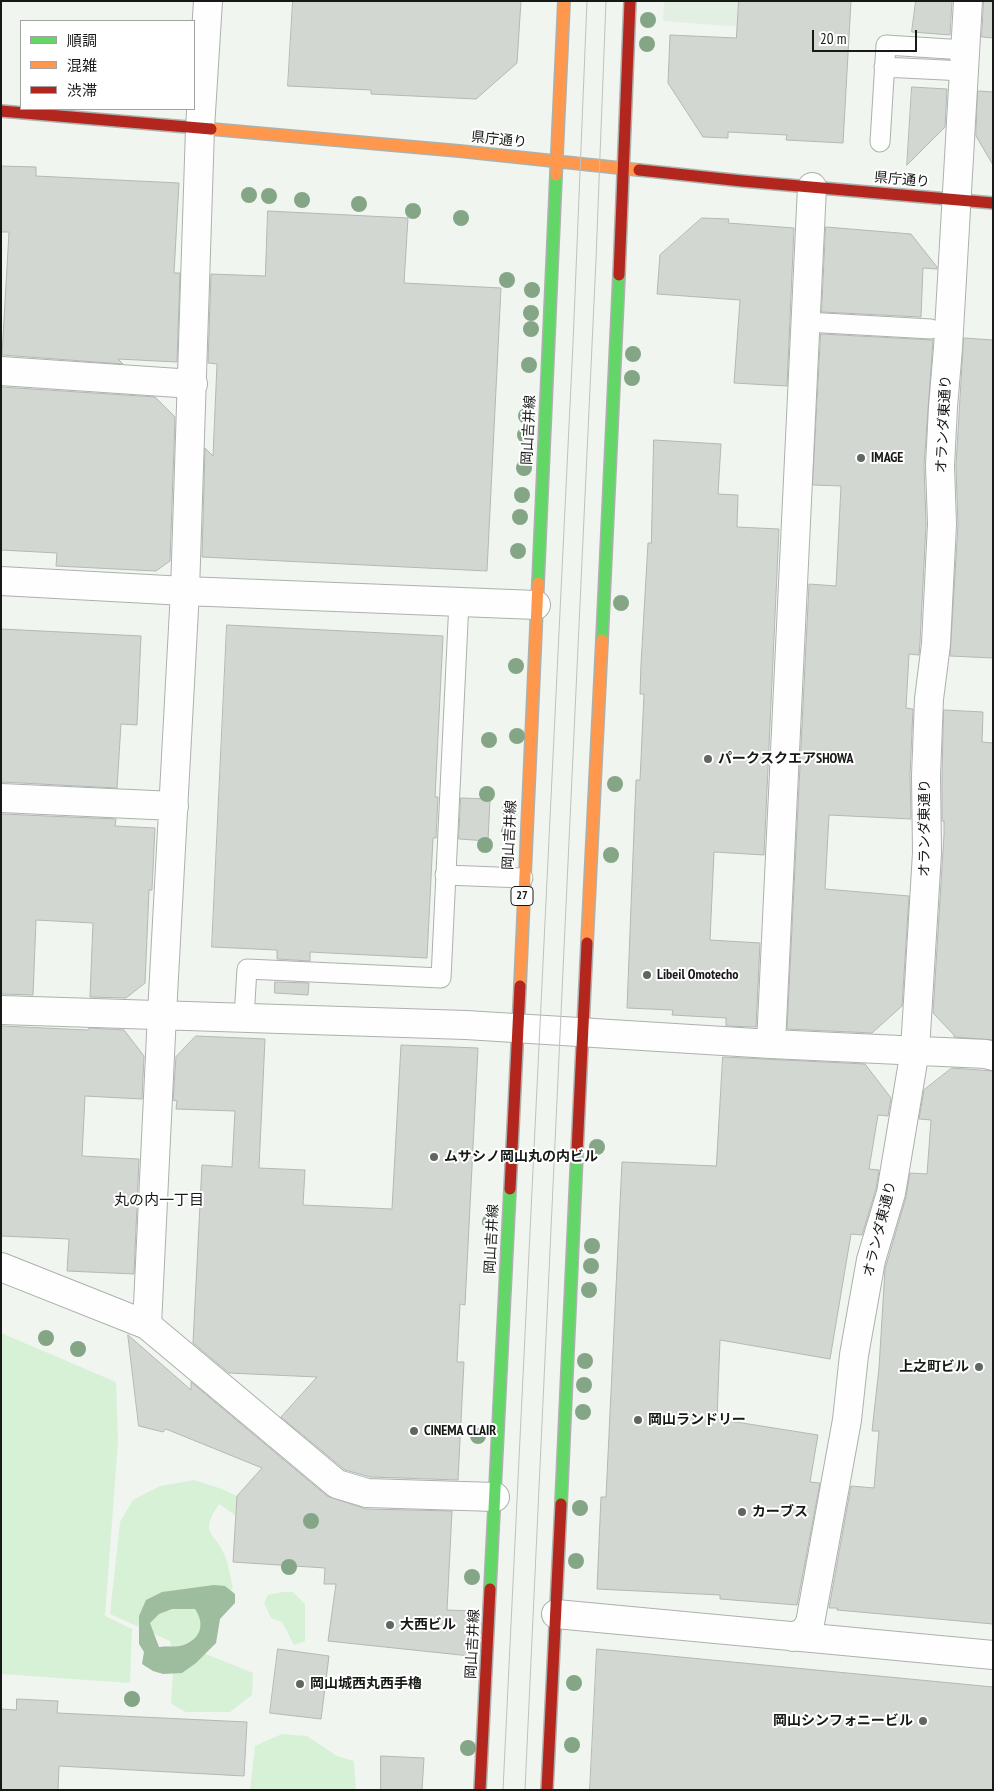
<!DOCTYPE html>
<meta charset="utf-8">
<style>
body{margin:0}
#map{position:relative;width:994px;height:1791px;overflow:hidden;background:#f0f5f0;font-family:"PT Sans Narrow","Noto Sans JP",sans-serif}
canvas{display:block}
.frame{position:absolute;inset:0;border:2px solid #161915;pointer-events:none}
.legend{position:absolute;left:20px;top:20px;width:175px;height:90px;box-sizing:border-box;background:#fff;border:1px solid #a2a3a1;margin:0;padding:6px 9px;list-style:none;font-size:15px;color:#161915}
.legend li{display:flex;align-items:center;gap:10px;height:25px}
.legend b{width:25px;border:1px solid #a2a3a1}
.scale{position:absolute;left:812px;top:30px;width:105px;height:22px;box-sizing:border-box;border:2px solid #161915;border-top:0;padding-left:6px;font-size:15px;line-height:18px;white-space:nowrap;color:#161915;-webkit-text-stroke:4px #fff;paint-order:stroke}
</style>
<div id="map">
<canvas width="994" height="1791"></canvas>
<div class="frame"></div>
<ul class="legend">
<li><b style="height:6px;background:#63d668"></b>順調</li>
<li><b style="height:6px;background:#ff974d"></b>混雑</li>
<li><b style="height:6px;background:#b3261e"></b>渋滞</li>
</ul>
<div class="scale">20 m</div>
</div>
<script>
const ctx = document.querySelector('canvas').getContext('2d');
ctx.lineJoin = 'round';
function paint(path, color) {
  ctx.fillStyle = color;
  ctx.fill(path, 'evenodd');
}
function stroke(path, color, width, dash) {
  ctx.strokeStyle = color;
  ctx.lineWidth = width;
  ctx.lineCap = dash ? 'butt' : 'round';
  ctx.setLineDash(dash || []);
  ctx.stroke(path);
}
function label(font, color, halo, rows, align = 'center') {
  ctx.font = font + ' "PT Sans Narrow","Noto Sans JP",sans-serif';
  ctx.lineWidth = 4;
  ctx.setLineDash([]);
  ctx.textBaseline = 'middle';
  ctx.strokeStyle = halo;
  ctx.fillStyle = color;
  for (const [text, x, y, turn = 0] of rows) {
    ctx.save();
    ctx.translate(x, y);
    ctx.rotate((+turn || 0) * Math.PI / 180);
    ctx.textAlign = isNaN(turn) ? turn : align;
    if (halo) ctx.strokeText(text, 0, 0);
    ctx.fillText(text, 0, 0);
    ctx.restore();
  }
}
paint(new Path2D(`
 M 664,1 L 739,1 L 738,19 L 808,32 L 663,21 Z`), '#e3efe3');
paint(new Path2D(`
 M 1,1333 L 116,1382 L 118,1441 L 105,1616 L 132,1629 L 130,1683 L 1,1674 Z
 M 194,1480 L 222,1489 L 269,1511 L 272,1518 L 235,1515 L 219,1504 C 198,1536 215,1530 225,1556 C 229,1566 230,1577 233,1587 L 213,1622 L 201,1652 L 253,1673 L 252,1695 L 230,1712 L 186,1712 L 171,1704 L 174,1657 L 170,1641 L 110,1614 L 120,1522 L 133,1500 L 160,1486 Z
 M 282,1592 L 293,1592 L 305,1604 L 305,1641 L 294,1645 L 282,1622 L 271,1618 L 264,1603 L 268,1595 Z
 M 282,1734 L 307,1736 L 337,1756 L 354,1761 L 356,1790 L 250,1790 L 255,1746 Z`), '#d7f1d7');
paint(new Path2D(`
 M 214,1585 L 225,1586 L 235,1594 L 235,1603 L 220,1619 L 216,1643 L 196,1663 L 182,1673 L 163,1674 L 153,1671 L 142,1664 L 144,1652 L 139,1644 L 139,1616 L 146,1600 L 162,1592 ZM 172,1609 L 195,1609 C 206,1625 200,1641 180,1646 C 174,1647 166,1646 159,1647 L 150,1623 L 159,1614 Z`), '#9ebc9e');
const building = new Path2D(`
 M 293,1 L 521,1 L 517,63 L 476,99 L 371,94 L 371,90 L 288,86 Z
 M 739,1 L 851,1 L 843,143 L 786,140 L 787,135 L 728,132 L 728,138 L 703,137 L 668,83 L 670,35 L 736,38 Z
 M 916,1 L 952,1 L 950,35 L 912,32 Z
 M 984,1 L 993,1 L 993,38 L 982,37 Z
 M 912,87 L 947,89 L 945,127 L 907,165 Z
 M 978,91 L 993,92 L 993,165 L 976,136 Z
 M 1,166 L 36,167 L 36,176 L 179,183 L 174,273 L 180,273 L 177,362 L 118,359 L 123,364 L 2,355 L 9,232 L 1,232 Z
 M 268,211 L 408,218 L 404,283 L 501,288 L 487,571 L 202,557 L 205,448 L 213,456 L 217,364 L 208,363 L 211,274 L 265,276 Z
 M 702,218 L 729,219 L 728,223 L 794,228 L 787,386 L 734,383 L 740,300 L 657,294 L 660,255 Z
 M 826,227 L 911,234 L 937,267 L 937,269 L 923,268 L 921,317 L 822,312 Z
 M 821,334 L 933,340 L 924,465 L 926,524 L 920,643 L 919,655 L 909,654 L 906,708 L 913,709 L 910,775 L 911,819 L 829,815 L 825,889 L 909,896 L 902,1006 L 872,1033 L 787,1029 L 809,584 L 836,586 L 841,486 L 813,485 Z
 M 964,338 L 993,340 L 993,658 L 950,656 L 958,525 L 956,466 Z
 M 1,387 L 155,397 L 175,417 L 170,561 L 156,571 L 56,566 L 57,553 L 1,550 Z
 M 654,440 L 721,444 L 718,494 L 738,495 L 737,527 L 779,529 L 764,855 L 714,852 L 710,940 L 760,943 L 756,1027 L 726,1026 L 726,1018 L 672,1015 L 673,1010 L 627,1008 L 636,780 L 640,780 L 644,694 L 640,694 L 641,664 L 648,543 L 651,543 Z
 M 227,625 L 443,636 L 435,797 L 438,797 L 436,838 L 433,838 L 427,958 L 310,952 L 310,961 L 277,959 L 277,950 L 212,947 Z
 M 1,629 L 141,636 L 137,725 L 121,724 L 117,788 L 1,782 Z
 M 944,710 L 983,712 L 982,742 L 993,743 L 993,1040 L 954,1037 L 954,1035 L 933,1013 L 944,835 L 944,821 L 942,821 L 942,776 Z
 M 461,798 L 490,799 L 488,841 L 459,839 Z
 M 1,814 L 116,819 L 115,826 L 155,828 L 152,890 L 149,890 L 145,983 L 126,998 L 90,997 L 93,923 L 36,920 L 33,995 L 1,994 Z
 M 275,982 L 309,983 L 308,995 L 275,993 Z
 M 1,1026 L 88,1030 L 89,1028 L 124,1030 L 144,1056 L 142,1099 L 85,1096 L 82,1156 L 139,1159 L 134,1274 L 67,1271 L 69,1239 L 1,1236 Z
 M 196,1036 L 265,1039 L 259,1168 L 305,1170 L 303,1205 L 392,1209 L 401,1045 L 478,1048 L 465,1305 L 460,1304 L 457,1362 L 464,1362 L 458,1480 L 370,1477 L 345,1470 L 281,1417 L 317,1377 L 229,1373 L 193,1343 L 202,1165 L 232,1167 L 235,1111 L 176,1109 L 177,1101 L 173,1100 L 176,1057 Z
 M 723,1057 L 865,1064 L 891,1098 L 888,1116 L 878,1115 L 869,1169 L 879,1170 L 876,1189 L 862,1235 L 851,1234 L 830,1359 L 720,1340 L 717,1419 L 818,1435 L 810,1482 L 820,1483 L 797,1605 L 720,1599 L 720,1595 L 597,1589 L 601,1497 L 606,1497 L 622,1162 L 716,1166 Z
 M 952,1068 L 993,1071 L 993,1624 L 837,1610 L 837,1608 L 829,1608 L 851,1486 L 874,1488 L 879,1431 L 872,1431 L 879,1368 L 885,1269 L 906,1197 L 910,1173 L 927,1174 L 931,1120 L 919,1119 L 924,1090 Z
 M 128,1335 L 191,1390 L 191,1382 L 327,1496 L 366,1509 L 452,1511 L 447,1610 L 472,1611 L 470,1656 L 328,1641 L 336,1584 L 324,1584 L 325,1568 L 233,1562 L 237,1496 L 262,1468 L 166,1429 L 163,1432 L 139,1426 Z
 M 278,1649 L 329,1656 L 321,1719 L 270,1713 Z
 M 597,1649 L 993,1687 L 993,1790 L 590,1790 Z
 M 17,1699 L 58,1701 L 57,1713 L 247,1722 L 244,1776 L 59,1766 L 58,1790 L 1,1790 L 1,1709 L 16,1710 Z
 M 381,1756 L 424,1758 L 422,1790 L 381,1790 Z`);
paint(building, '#d2d7d2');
stroke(building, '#b4b8b4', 1);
const lane = new Path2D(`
 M 884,67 L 964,71
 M 880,142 L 886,45 L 965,50
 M 806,322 L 931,329
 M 445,875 L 523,878
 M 244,1018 L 247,969 L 441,978 L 459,601`);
const street = new Path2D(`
 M 1,371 L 193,384
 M 1,581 L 185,591 L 536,605
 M 1,798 L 174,806
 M 1,1010 L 466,1025 L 771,1044 L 986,1054 L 993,1056
 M 771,1044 L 812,187
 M 1,1267 L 147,1325 L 337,1484 L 367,1493 L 495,1497
 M 147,1325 L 162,1014 L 185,591 L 200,128 L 208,1
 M 556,1614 L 993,1655
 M 793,1637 L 804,1632 L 810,1623 L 847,1420 L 854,1355 L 871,1260 L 891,1193 L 915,1050 L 927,853 L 926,776 L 929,699 L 936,644 L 942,524 L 940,466 L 943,407 L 948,348 L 968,1`);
const fast = new Path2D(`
 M 538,583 L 556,175
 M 602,640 L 619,275
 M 561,1504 L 577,1152
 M 490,1589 L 510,1189`);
const slow = new Path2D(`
 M 211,129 L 459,151 L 639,170
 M 556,175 L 564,1
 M 587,943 L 602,640
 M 520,986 L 538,583`);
const jam = new Path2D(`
 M 1,111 L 211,129
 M 639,170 L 742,181 L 993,203
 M 619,275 L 630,1
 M 577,1152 L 587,943
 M 510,1189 L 520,986
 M 480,1790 L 490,1589
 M 547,1790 L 561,1504`);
stroke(lane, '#adb1ad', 21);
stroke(street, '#adb1ad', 30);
stroke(fast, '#adb1ad', 14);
stroke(slow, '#adb1ad', 14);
stroke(jam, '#adb1ad', 14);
stroke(lane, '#fdfefd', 19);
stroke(street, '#fdfefd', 28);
stroke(fast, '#63d668', 11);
stroke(slow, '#ff974d', 11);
stroke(jam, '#b3261e', 11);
stroke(new Path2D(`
 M 503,1790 L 573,343 L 587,1
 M 525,1790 L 596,259 L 606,1`), '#c0c1c0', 1);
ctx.fillStyle = '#84a686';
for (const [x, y] of [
 [648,20],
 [647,44],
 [249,195],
 [269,196],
 [302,200],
 [359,204],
 [413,211],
 [461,218],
 [507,280],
 [532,290],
 [531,313],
 [531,329],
 [633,354],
 [529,365],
 [632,378],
 [526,416],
 [525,435],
 [524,468],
 [522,495],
 [520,517],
 [518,551],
 [621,603],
 [516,666],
 [517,736],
 [489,740],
 [615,784],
 [487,794],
 [510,810],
 [509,832],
 [485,845],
 [611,855],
 [597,1147],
 [490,1222],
 [592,1246],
 [591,1266],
 [589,1290],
 [46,1338],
 [78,1349],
 [585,1361],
 [584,1385],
 [583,1412],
 [478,1436],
 [580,1508],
 [311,1521],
 [576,1561],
 [289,1567],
 [472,1577],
 [574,1683],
 [132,1699],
 [572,1745],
 [468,1748]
]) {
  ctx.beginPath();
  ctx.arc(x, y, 8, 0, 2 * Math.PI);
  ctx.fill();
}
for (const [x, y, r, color] of [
 [861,458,5,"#626662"],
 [708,759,5,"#626662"],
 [647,975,5,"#626662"],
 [434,1157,5,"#626662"],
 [979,1367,5,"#626662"],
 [638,1420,5,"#626662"],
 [414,1431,5,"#626662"],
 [742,1512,5,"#626662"],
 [390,1625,5,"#626662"],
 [300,1684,5,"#626662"],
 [923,1721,5,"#626662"]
]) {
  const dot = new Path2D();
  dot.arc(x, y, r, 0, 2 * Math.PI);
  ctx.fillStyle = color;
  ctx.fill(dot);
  stroke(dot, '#fff', 2);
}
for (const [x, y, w] of [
 [522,896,22]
]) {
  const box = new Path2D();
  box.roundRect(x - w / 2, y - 9.5, w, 19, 4);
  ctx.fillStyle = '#fff';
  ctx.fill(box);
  stroke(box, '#161915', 1);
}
label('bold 12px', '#161915', null, [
 ["27",522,896]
]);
label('14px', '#161915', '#fff', [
 ["県庁通り",499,140,6],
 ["県庁通り",902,180,5],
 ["オランダ東通り",944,424,-87],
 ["岡山吉井線",529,430,-87],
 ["オランダ東通り",925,828,-90],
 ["岡山吉井線",510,835,-87],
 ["オランダ東通り",880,1229,-76],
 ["岡山吉井線",492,1239,-87],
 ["岡山吉井線",473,1644,-87]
]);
label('bold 14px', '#161915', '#fff', [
 ["IMAGE",871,458],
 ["パークスクエアSHOWA",718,759],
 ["Libeil Omotecho",657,975],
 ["ムサシノ岡山丸の内ビル",444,1157],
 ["上之町ビル",969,1367,"right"],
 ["岡山ランドリー",648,1420],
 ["CINEMA CLAIR",424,1431],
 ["カーブス",752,1512],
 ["大西ビル",400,1625],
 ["岡山城西丸西手櫓",310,1684],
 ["岡山シンフォニービル",913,1721,"right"]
], 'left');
label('15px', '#161915', '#fff', [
 ["丸の内一丁目",159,1201]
]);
</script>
